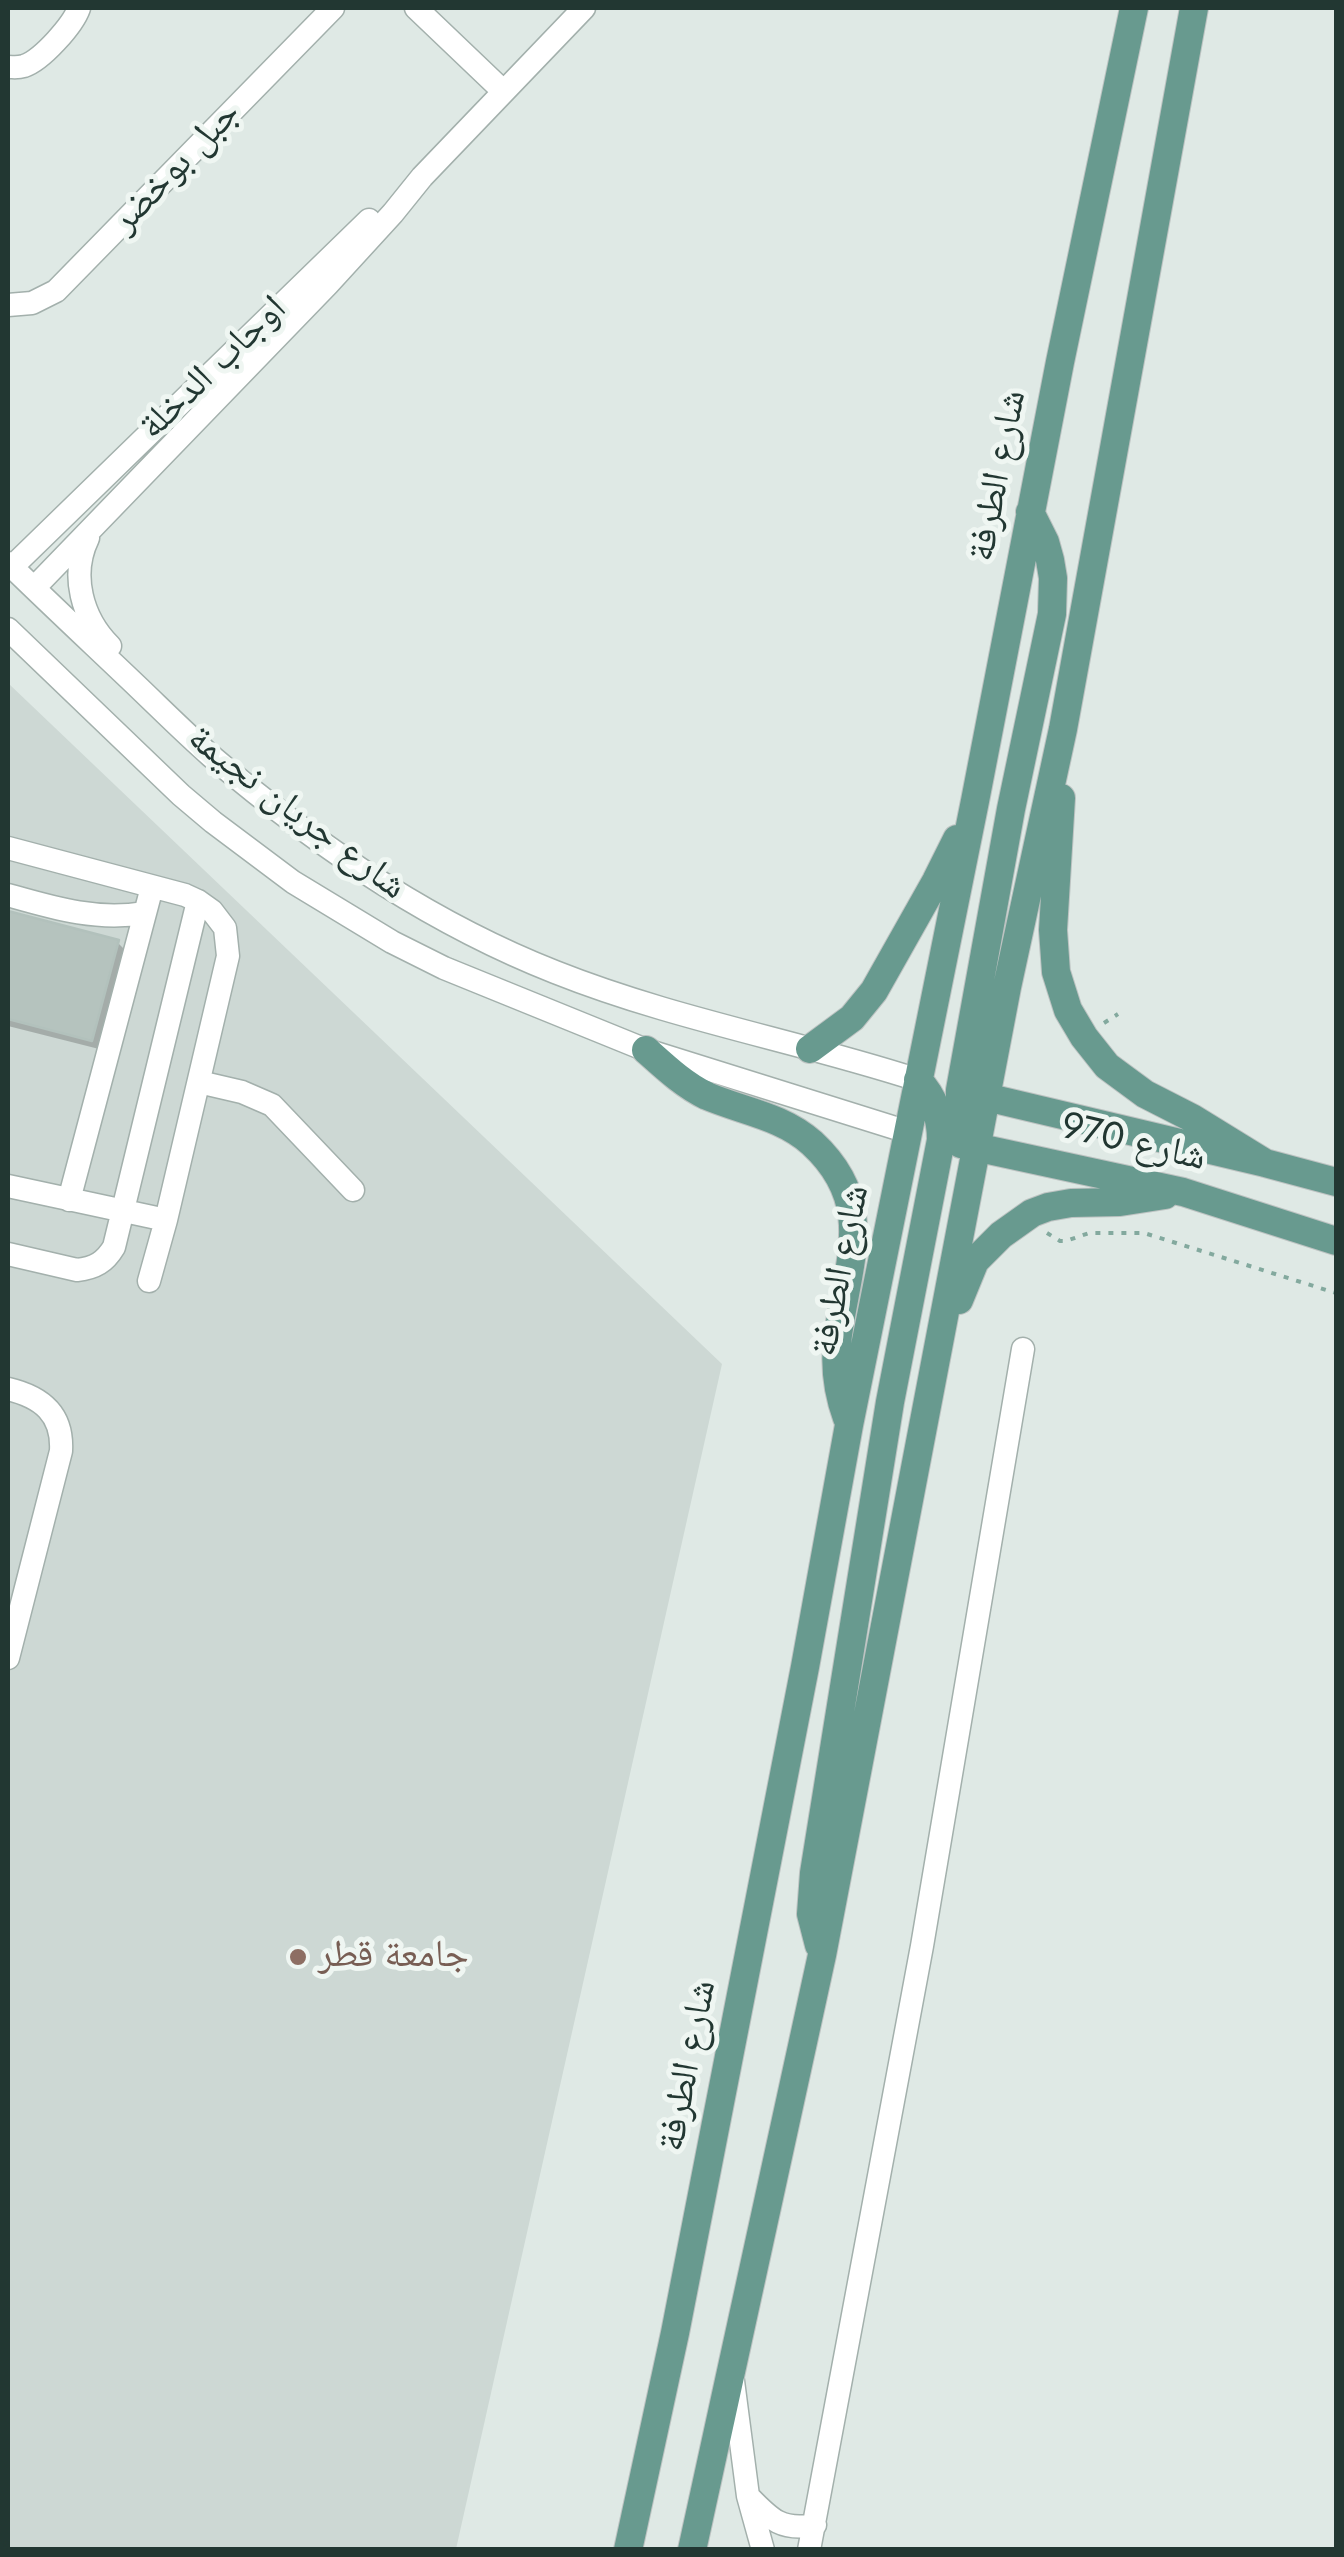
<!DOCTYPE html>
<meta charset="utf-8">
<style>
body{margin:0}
#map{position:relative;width:1344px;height:2557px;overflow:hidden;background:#dfe9e5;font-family:Jost,sans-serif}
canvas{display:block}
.frame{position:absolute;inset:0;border:10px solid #223732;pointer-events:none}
</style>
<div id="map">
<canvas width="1344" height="2557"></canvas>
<div class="frame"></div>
</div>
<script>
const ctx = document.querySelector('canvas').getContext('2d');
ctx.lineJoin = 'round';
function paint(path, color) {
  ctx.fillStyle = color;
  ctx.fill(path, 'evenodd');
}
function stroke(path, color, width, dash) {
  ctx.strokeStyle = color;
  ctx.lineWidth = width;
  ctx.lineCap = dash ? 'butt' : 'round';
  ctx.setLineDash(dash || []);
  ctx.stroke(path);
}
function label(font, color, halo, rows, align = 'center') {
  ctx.font = font + ' Jost,"Noto Naskh Arabic",sans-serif';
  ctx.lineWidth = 10;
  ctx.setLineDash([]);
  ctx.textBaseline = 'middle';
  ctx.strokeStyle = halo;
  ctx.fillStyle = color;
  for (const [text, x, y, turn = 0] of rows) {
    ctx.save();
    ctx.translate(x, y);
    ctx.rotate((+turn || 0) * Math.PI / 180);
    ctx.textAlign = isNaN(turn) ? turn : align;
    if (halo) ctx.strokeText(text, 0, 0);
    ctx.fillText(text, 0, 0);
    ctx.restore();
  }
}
paint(new Path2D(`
 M 8,683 L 722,1364 L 456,2549 L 8,2549 Z`), '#cdd8d4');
paint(new Path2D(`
 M 8,914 L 117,942 L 129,954 L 103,1050 L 8,1026 Z`), '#0003');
const building = new Path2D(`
 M 8,911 L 119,940 L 92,1041 L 8,1019 Z`);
paint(building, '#b5c3be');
stroke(building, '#b2c1bc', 2.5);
const minor = new Path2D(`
 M 416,8 L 503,91
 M 8,67 C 14,67 17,68 24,66 C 42,60 73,25 79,8
 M 8,305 L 32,303 L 56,291 L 333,8
 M 88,538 C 70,575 82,618 110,646
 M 8,563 C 51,605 95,646 139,688 C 163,711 186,734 211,756 C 314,844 428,922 555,972 C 673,1019 798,1041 918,1080
 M 12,567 L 369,220
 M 34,588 L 328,284 L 393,213 L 422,177 L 584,8
 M 8,629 L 181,795 L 213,822 L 293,882 L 392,942 L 444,968 L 646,1050 L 908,1132
 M 8,848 L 185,895 L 198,901 L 212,911 L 225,928 L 228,956 L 166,1220 L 149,1281
 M 8,895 C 54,908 96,921 144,913
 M 199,1082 L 242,1092 L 272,1105 L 353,1190
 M 8,1186 L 166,1220
 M 69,1200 L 152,887
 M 8,1254 L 77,1270 C 95,1268 105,1262 114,1247 L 198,901
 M 8,1389 C 42,1397 63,1414 61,1451 L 8,1658
 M 733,2381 L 748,2496 L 763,2550
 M 749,2497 C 771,2520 782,2531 815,2525
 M 809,2550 L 922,1946 L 1023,1349`);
const major = new Path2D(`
 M 1061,798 L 1053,930 L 1056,972 L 1068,1010 L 1084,1037 L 1107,1066 L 1145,1094 L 1192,1118 L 1265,1163
 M 810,1049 L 852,1018 L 874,991 L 936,881 L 957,839
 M 646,1050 C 665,1067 684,1085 707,1096 C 742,1111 782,1116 812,1143 C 877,1203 848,1261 838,1335 C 834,1364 837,1391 847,1418
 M 973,1094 L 1265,1163 L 1336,1182
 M 961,1144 L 1183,1192 L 1336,1241
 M 978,1147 C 966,1128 959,1112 960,1090 L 1011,809 L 1052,614 L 1053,578 L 1050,560 L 1045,542 L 1030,512
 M 959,1300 L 975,1261 L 1001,1235 L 1032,1213 L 1048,1207 L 1071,1203 L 1120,1202 L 1165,1195
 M 819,1945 L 811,1914 L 814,1873 L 890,1402 L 941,1140 C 941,1116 934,1097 918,1080
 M 628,2550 L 675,2333 L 805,1667 L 849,1425 L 975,801 L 1060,362 L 1134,8
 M 692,2550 L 822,1955 L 1007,987 L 1063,729 L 1194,8`);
stroke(minor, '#a3b0ac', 25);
stroke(major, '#bdc3c2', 30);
stroke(new Path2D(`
 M 1104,1023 L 1118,1014
 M 1047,1233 L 1060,1241 L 1066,1241 L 1089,1233 L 1144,1233 L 1336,1293`), '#83a99e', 4, [5, 8]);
stroke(minor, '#fff', 22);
stroke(major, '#689a8f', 28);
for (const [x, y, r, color] of [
 [298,1957,10,"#8d6e63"]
]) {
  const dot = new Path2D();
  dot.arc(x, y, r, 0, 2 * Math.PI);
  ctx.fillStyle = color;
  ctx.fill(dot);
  stroke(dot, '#eff6f2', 4);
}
label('38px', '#223732', '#eff6f2', [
 ["جبل بوخضر",177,168,-46],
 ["اوجاب الدخلة",214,369,-44],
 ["شارع الطرفة",999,476,-79],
 ["شارع جريان نجيمة",296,814,37],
 ["شارع 970",1133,1144,13],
 ["شارع الطرفة",842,1271,-79],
 ["شارع الطرفة",689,2066,-79]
]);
label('38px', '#785e54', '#eff6f2', [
 ["جامعة قطر",318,1957]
], 'left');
</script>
